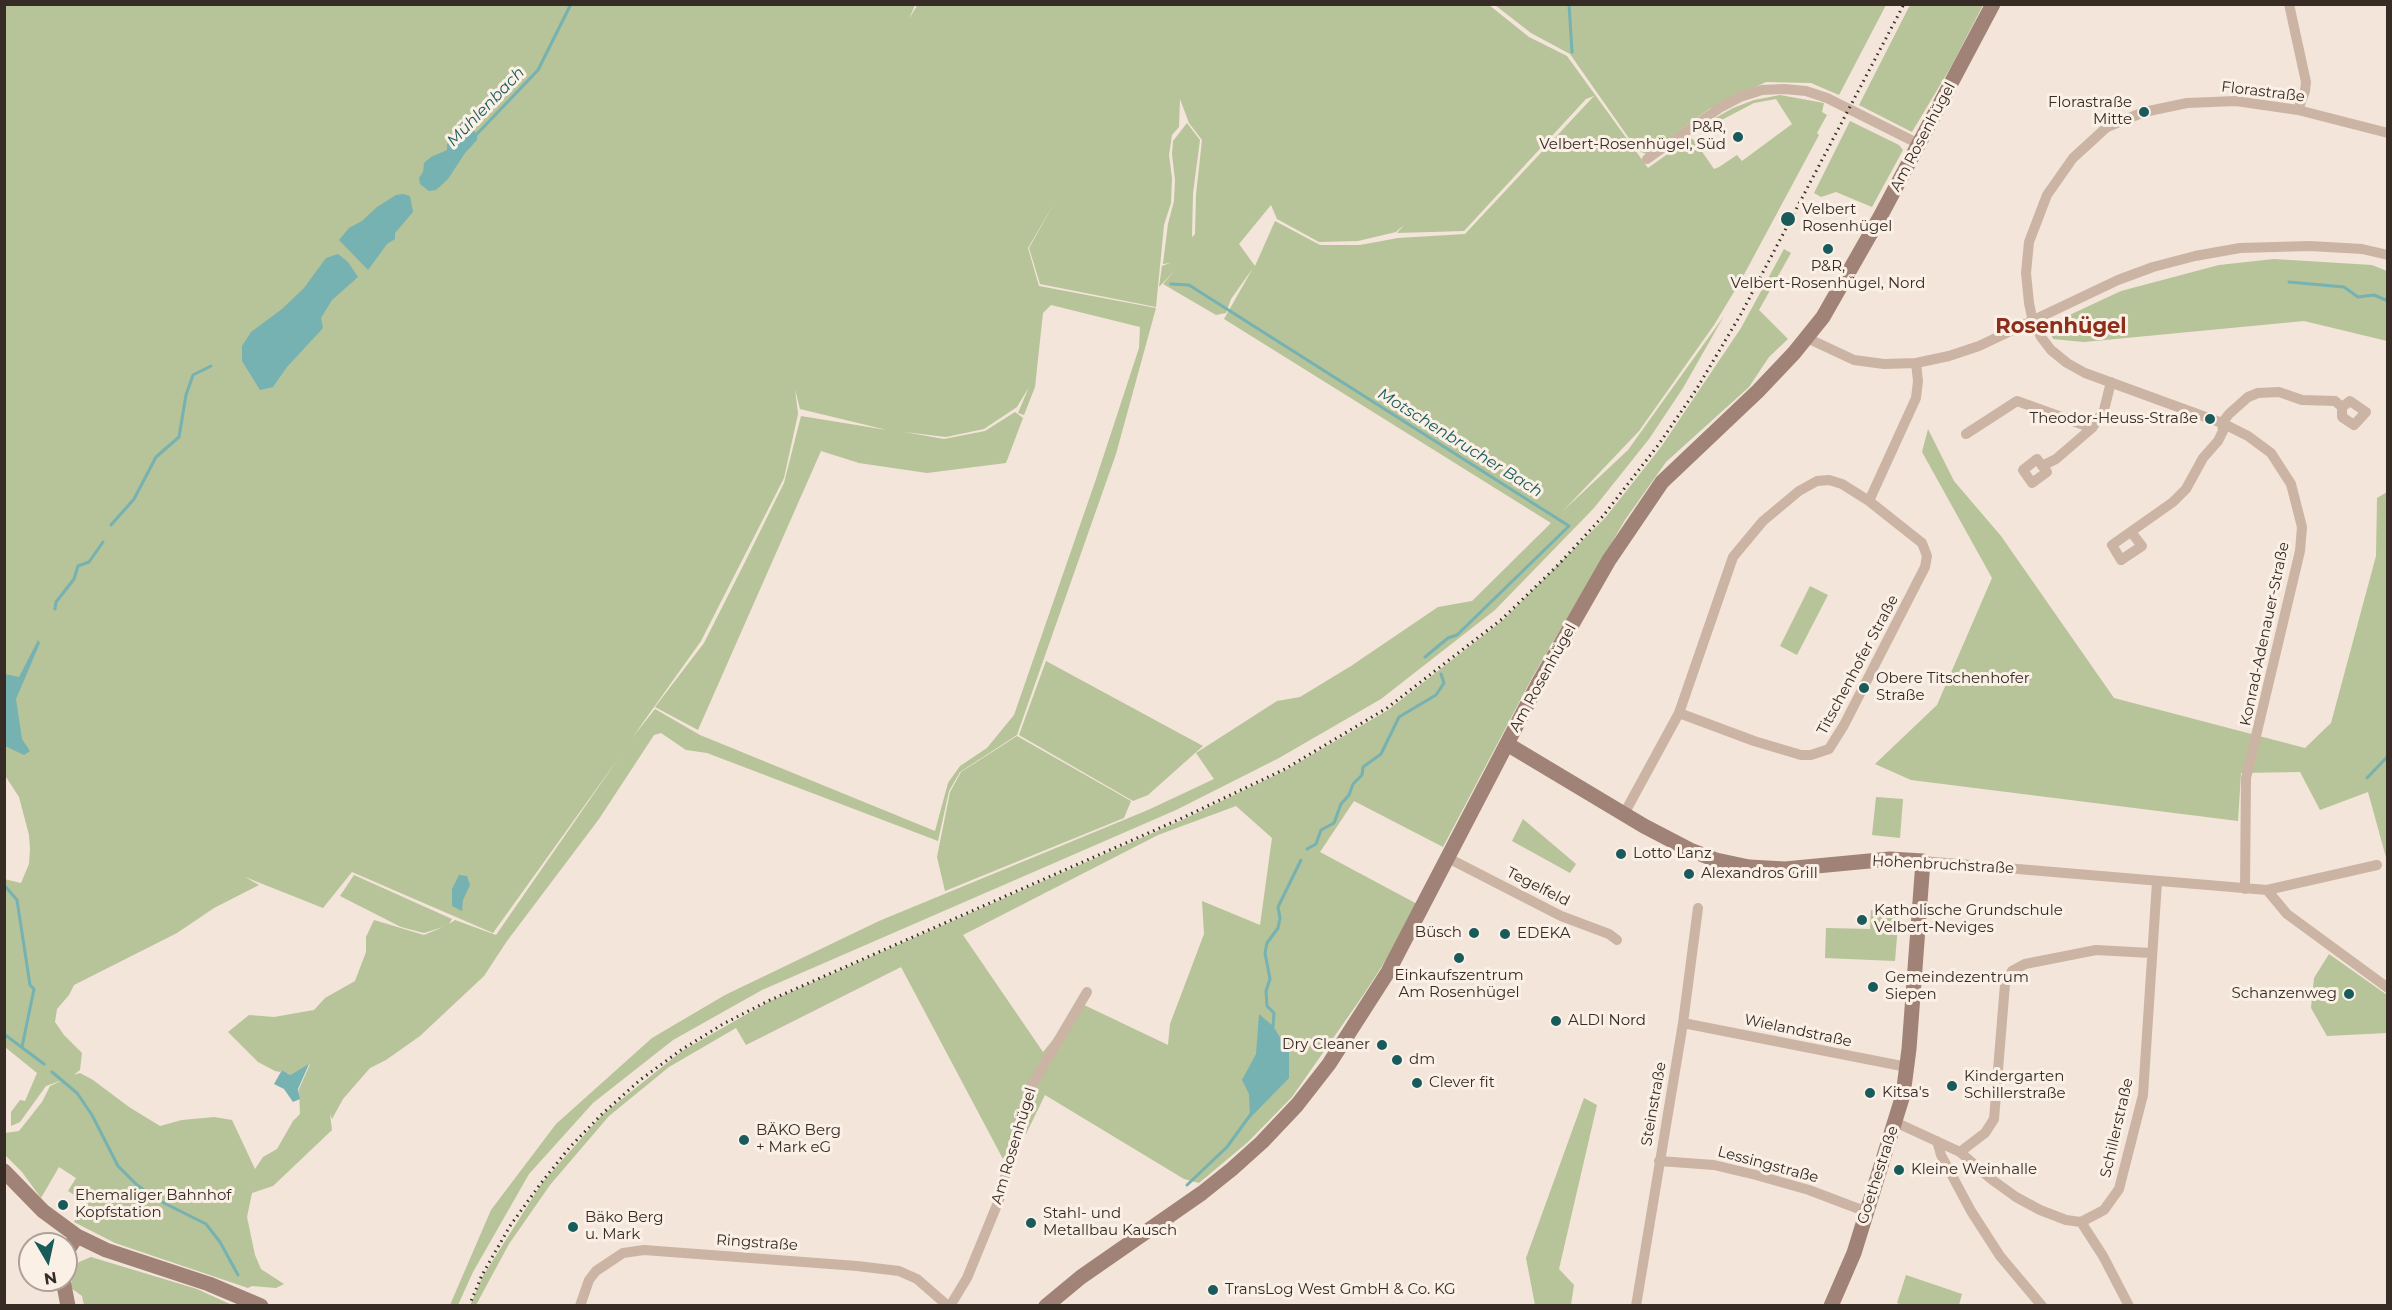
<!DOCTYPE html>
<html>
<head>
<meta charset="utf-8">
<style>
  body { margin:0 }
  #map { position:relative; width:2392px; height:1310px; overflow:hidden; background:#f3e5d9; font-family:Montserrat,sans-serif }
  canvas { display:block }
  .frame { position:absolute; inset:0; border:6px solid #372b26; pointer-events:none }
  .north { position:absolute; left:18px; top:1232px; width:60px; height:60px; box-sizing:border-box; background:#fbf0e6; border:2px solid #ada199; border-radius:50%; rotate:171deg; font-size:16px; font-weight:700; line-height:24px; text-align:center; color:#372b26 }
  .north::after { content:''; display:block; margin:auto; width:21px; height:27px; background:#195b5b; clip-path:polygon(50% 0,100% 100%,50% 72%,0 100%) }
</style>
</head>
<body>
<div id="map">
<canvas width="2392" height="1310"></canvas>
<div class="frame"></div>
<div class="north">N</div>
</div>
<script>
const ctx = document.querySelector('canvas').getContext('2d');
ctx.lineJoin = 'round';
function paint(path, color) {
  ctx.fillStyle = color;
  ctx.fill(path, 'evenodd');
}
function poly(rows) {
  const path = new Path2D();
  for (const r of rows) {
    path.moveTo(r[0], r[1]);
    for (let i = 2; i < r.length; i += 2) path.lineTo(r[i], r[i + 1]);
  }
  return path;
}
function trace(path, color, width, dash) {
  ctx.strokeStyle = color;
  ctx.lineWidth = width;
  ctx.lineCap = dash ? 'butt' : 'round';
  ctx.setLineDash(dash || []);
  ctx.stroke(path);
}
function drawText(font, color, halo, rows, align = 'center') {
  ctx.font = font + ' Montserrat,sans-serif';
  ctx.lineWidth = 6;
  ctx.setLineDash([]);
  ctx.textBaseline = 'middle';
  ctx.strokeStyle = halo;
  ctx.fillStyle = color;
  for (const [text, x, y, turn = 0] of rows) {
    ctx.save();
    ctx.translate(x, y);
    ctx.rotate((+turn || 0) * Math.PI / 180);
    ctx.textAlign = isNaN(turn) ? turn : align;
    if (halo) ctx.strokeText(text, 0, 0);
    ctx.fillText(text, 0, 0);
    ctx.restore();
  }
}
paint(poly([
  [918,4,1489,5,1529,37,1567,56,1648,168,1690,138,1694,140,1714,169,1719,167,1737,155,1742,161,1792,124,1776,99,1754,103,1712,125,1710,121,1733,108,1754,100,1780,95,1824,103,1822,112,1827,115,1817,133,1819,135,1740,282,1714,325,1639,431,1563,511,1628,450,1724,316,1683,388,1649,439,1594,508,1495,610,1381,699,1279,758,1176,810,762,990,673,1040,593,1103,529,1174,473,1272,458,1305,450,1305,491,1210,556,1124,652,1038,725,995,879,921,1148,810,1214,779,1196,753,1277,701,1300,697,1351,666,1438,607,1472,601,1551,523,1224,319,1253,268,1231,299,1226,313,1216,315,1163,284,1176,269,1159,287,1162,266,1170,263,1163,264,1168,224,1174,201,1175,180,1172,154,1173,141,1187,123,1200,140,1193,193,1192,237,1195,234,1196,195,1202,140,1189,123,1180,99,1179,127,1172,135,1169,155,1172,178,1171,203,1164,225,1156,307,1040,284,1029,248,1055,202,1028,248,1039,286,1156,308,1116,454,1017,735,960,772,949,791,938,841,707,753,686,750,661,733,654,735,599,819,507,941,484,976,420,1036,386,1060,370,1068,343,1099,332,1119,330,1114,332,1130,273,1186,252,1193,247,1217,255,1255,261,1269,284,1284,276,1288,252,1286,248,1288,115,1243,74,1222,85,1202,68,1191,76,1178,59,1167,41,1198,22,1172,5,1155,5,1133,19,1131,42,1102,50,1086,63,1080,46,1086,20,1122,11,1126,11,1112,20,1100,25,1101,37,1073,5,1047,4,879,21,883,29,864,30,849,29,835,19,797,4,774,5,5,915,5,909,19],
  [1594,96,1465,234,1398,238,1360,245,1320,245,1275,221,1255,266,1239,244,1271,205,1277,219,1319,242,1358,241,1396,232,1404,225,1397,233,1464,231,1586,99],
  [1051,305,1140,327,1139,348,1095,482,1014,715,987,748,960,766,948,783,935,831,700,735,655,709,632,738,701,641,784,478,798,414,795,389,800,409,887,430,801,416,784,483,746,560,704,643,655,707,698,730,821,451,859,463,927,473,1006,463,1023,418,1015,412,985,431,944,439,904,432,946,437,984,429,1017,407,1029,387,1018,413,1024,415,1035,387,1043,313],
  [620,756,496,935,455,920,449,924,452,919,354,875,340,896,401,927,424,933,443,927,424,935,374,920,366,937,366,952,355,981,325,998,314,1010,274,1017,249,1015,228,1032,258,1062,275,1071,280,1072,282,1070,290,1075,310,1064,299,1089,300,1114,293,1121,277,1149,263,1157,255,1169,232,1120,214,1117,182,1120,160,1126,129,1107,93,1080,80,1073,74,1075,80,1070,82,1053,64,1035,55,1022,57,1009,69,995,74,985,177,933,214,908,259,885,245,877,323,908,352,872,493,933],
  [1495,5,1886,5,1839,95,1811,83,1766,82,1709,109,1647,154,1641,152,1633,144,1570,54,1531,33],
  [1910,5,1983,5,1952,65,1912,132,1859,105],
  [1850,121,1899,145,1903,150,1872,207,1836,192,1821,197,1814,193],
  [1784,249,1791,253,1759,310,1788,339,1769,357,1749,387,1666,462,1625,520,1533,676,1443,847,1354,801,1320,852,1419,905,1411,921,1364,994,1292,1097,1248,1142,1199,1183,1184,1179,1045,1095,1026,1134,1021,1135,1003,1159,901,967,746,1045,736,1028,669,1067,609,1116,550,1185,509,1244,476,1305,470,1306,483,1276,542,1183,602,1115,682,1051,768,1002,1182,820,1286,770,1388,710,1503,620,1605,518,1661,447,1741,328],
  [1236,806,1272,838,1260,925,1202,901,1204,934,1170,1024,1168,1045,1082,1004,1043,1052,963,935,1158,835],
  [2274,259,2372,265,2387,271,2387,341,2304,321,2084,342,2053,339,2048,325,2121,291,2219,265],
  [1928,429,1954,481,2001,536,2114,698,2305,748,2331,723,2376,556,2377,498,2387,492,2387,861,2368,792,2320,810,2300,772,2241,773,2238,821,1911,780,1875,764,1937,705,1992,578,1922,452],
  [1810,586,1828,595,1797,655,1780,646],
  [1046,661,1203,746,1148,795,1133,801,1019,735],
  [1017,736,1131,801,1124,818,945,891,937,857,950,792,961,772],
  [1876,797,1903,799,1900,838,1872,835],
  [1523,819,1576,864,1570,873,1512,841],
  [1871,910,1899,912,1895,961,1825,958,1826,928,1870,929],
  [2329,954,2387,995,2387,1033,2327,1036,2311,1008,2314,978],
  [1584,1098,1597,1105,1559,1269,1574,1285,1571,1305,1535,1305,1526,1258],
  [91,1257,197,1289,232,1305,84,1305,82,1296,71,1288,72,1273,79,1262],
  [1906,1275,1962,1294,1959,1305,1905,1306,1897,1303]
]), '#b7c398');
paint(poly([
  [474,131,477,134,477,140,465,153,448,179,436,190,429,191,425,188,420,184,419,178,423,172,424,163,431,157,447,150,447,144,461,132],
  [403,194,410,196,413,212,395,233,395,239,387,244,368,270,339,240,349,228,362,221,377,207,396,195],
  [338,254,348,262,358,277,332,300,321,318,323,328,287,367,273,387,260,390,242,361,242,346,251,332,282,309,304,288,326,258],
  [38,640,40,643,16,699,22,739,30,751,24,755,5,746,5,674,19,677],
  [459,875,467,876,470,885,463,900,462,911,452,906,452,889],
  [1259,1014,1273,1026,1289,1052,1289,1078,1250,1118,1249,1094,1242,1080,1256,1054],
  [309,1064,298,1089,300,1099,293,1102,284,1089,274,1084,282,1070,290,1075]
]), '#76b2b1');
trace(poly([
  [1569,4,1572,52],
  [476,135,538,70,571,4],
  [2289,282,2344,287,2358,297,2374,295,2388,301],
  [1171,284,1189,285,1569,526,1457,635,1448,638,1425,657],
  [111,525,134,499,156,457,179,437,186,395,193,375,211,366],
  [55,609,56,602,74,579,78,566,89,562,103,542],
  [2367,778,2388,756],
  [1307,849,1316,844,1321,830,1334,823,1341,804,1349,795,1353,784,1362,775,1363,767,1381,754,1399,717,1436,695,1444,683,1441,674],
  [4,885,17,900,30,985,34,989,22,1047],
  [1273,1027,1274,1013,1267,1006,1266,991,1270,979,1265,953,1267,943,1278,928,1280,918,1278,907,1301,860],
  [4,1034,44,1064],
  [52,1072,77,1093,92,1115,118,1166,137,1185,158,1200,206,1224,220,1242,238,1275],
  [1187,1185,1227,1147,1251,1114]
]), '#76b2b1', 3);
trace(poly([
  [2289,4,2306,82,2305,91,2298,110],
  [1647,159,1721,107,1740,97,1762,90,1784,89,1806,91,1827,98,1919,144],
  [1807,338,1854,360,1884,364,1916,363,1949,356,1979,346,2118,280,2153,267,2195,256,2240,248,2310,246,2362,249,2388,255],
  [1966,434,2017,401,2092,428],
  [2037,459,2047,472,2032,483,2023,470,2037,459],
  [2042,466,2056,459,2092,428,2104,410,2111,382],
  [1869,501,1916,398,1918,381,1916,363],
  [2131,532,2142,546,2121,560,2112,545,2173,502,2186,489,2203,458,2218,441,2223,431,2222,423,2229,414,2248,397,2258,393,2279,392,2302,400,2335,401,2342,407,2342,417,2354,425,2366,412,2350,401,2342,407],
  [1624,814,1679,713,1733,557,1763,521,1799,491,1817,481,1829,480,1842,484,1869,501,1922,543,1927,556,1925,567,1844,725,1829,749,1811,755,1801,755,1754,741,1679,713],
  [1448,858,1561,916,1609,934,1617,940],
  [1923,861,2267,890,2287,914,2388,988],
  [2245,889,2246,778,2300,551,2302,527,2291,484,2271,453,2248,436,2222,423,2085,373,2067,363,2051,350,2041,337,2033,322,2029,303,2026,273,2029,242,2047,195,2073,158,2107,127,2144,112,2187,103,2236,101,2298,110,2388,133],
  [2267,890,2377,865],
  [1683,1023,1907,1067],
  [1895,1122,1960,1152,1991,1179,2016,1197,2040,1210,2066,1220,2081,1222,2104,1210,2119,1189,2143,1095,2157,882],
  [1937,1141,1941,1155,1971,1211,2000,1256,2042,1306],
  [1960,1152,1985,1133,1994,1119,2005,984,2012,971,2025,964,2096,950,2151,953],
  [1659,1161,1714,1165,1756,1175,1809,1190,1867,1212],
  [2081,1222,2103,1256,2129,1306],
  [580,1306,589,1280,596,1271,623,1253,644,1250,857,1266,899,1271,917,1279,948,1306],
  [950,1306,967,1278,999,1200,1021,1116,1032,1085,1087,992],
  [1636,1306,1683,1023,1698,908]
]), '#ccb4a4', 10);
trace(poly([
  [1507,744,1644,826,1690,850,1716,860,1749,867,1785,869,1890,859,1923,861,1909,1049,1903,1095,1854,1253,1831,1306],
  [4,1171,43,1211,77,1236,106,1250,209,1284,261,1306],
  [66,1253,77,1236],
  [63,1280,68,1306],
  [1046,1306,1081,1277,1202,1193,1232,1169,1262,1142,1297,1105,1329,1064,1388,972,1539,682,1609,560,1662,482,1758,391,1794,353,1823,317,1880,217,1993,4]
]), '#a08276', 15);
trace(poly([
  [469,1306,482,1275,510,1226,541,1183,570,1147,602,1114,640,1080,681,1050,723,1024,768,1001,1180,819,1285,769,1387,708,1502,619,1559,564,1603,516,1659,444,1696,390,1741,314,1904,4]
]), '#372b26', 3, [1.5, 4.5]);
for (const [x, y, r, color] of [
  [2144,112,6,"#195b5b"],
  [1738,137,6,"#195b5b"],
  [1788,219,8,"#195b5b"],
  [1828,249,6,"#195b5b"],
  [2210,419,6,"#195b5b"],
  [1864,688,6,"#195b5b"],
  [1621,854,6,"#195b5b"],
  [1689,874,6,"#195b5b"],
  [1862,920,6,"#195b5b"],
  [1474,933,6,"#195b5b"],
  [1505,934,6,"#195b5b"],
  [1459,958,6,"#195b5b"],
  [1873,987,6,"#195b5b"],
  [2349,994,6,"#195b5b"],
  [1556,1021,6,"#195b5b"],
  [1382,1045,6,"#195b5b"],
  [1397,1060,6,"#195b5b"],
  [1417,1083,6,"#195b5b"],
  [1952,1086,6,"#195b5b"],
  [1870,1093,6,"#195b5b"],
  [744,1140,6,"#195b5b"],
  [1899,1170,6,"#195b5b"],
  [63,1205,6,"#195b5b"],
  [1031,1223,6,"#195b5b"],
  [573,1227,6,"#195b5b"],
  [1213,1290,6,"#195b5b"]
]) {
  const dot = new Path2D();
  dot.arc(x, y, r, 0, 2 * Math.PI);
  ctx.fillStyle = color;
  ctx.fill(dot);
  trace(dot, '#fbf0e6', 2);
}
drawText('15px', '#372b26', '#fbf0e6', [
  ["Florastraße",2263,92,7],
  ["Am Rosenhügel",1923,137,-62],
  ["Konrad-Adenauer-Straße",2265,634,-78],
  ["Titschenhofer Straße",1858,665,-62],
  ["Am Rosenhügel",1543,678,-61],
  ["Hohenbruchstraße",1943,865,3],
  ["Tegelfeld",1538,887,27],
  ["Wielandstraße",1798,1031,12],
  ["Steinstraße",1654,1104,-80],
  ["Schillerstraße",2117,1128,-77],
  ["Am Rosenhügel",1014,1146,-73],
  ["Lessingstraße",1768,1165,15],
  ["Goethestraße",1878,1175,-72],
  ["Ringstraße",757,1243,4]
]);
drawText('15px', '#372b26', '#fbf0e6', [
  ["Florastraße",2132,103,"right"],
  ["Mitte",2132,120,"right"],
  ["P&R,",1726,128,"right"],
  ["Velbert-Rosenhügel, Süd",1726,145,"right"],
  ["Velbert",1802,210],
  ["Rosenhügel",1802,227],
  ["P&R,",1828,267,"center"],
  ["Velbert-Rosenhügel, Nord",1828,284,"center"],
  ["Theodor-Heuss-Straße",2198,419,"right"],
  ["Obere Titschenhofer",1876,679],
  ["Straße",1876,696],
  ["Lotto Lanz",1633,854],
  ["Alexandros Grill",1701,874],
  ["Katholische Grundschule",1874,911],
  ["Velbert-Neviges",1874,928],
  ["Büsch",1462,933,"right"],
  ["EDEKA",1517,934],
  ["Einkaufszentrum",1459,976,"center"],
  ["Am Rosenhügel",1459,993,"center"],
  ["Gemeindezentrum",1885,978],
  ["Siepen",1885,995],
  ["Schanzenweg",2337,994,"right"],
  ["ALDI Nord",1568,1021],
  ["Dry Cleaner",1370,1045,"right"],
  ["dm",1409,1060],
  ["Kindergarten",1964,1077],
  ["Schillerstraße",1964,1094],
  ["Clever fit",1429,1083],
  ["Kitsa's",1882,1093],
  ["BÄKO Berg",756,1131],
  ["+ Mark eG",756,1148],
  ["Kleine Weinhalle",1911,1170],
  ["Ehemaliger Bahnhof",75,1196],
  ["Kopfstation",75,1213],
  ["Stahl- und",1043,1214],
  ["Metallbau Kausch",1043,1231],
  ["Bäko Berg",585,1218],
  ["u. Mark",585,1235],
  ["TransLog West GmbH & Co. KG",1225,1290]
], 'left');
drawText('italic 16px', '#195b5b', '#fbf0e6', [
  ["Mühlenbach",486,107,-46],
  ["Motschenbrucher Bach",1460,443,32]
]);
drawText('bold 21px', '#8c2e1a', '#fbf0e6', [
  ["Rosenhügel",2061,327]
]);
</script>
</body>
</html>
